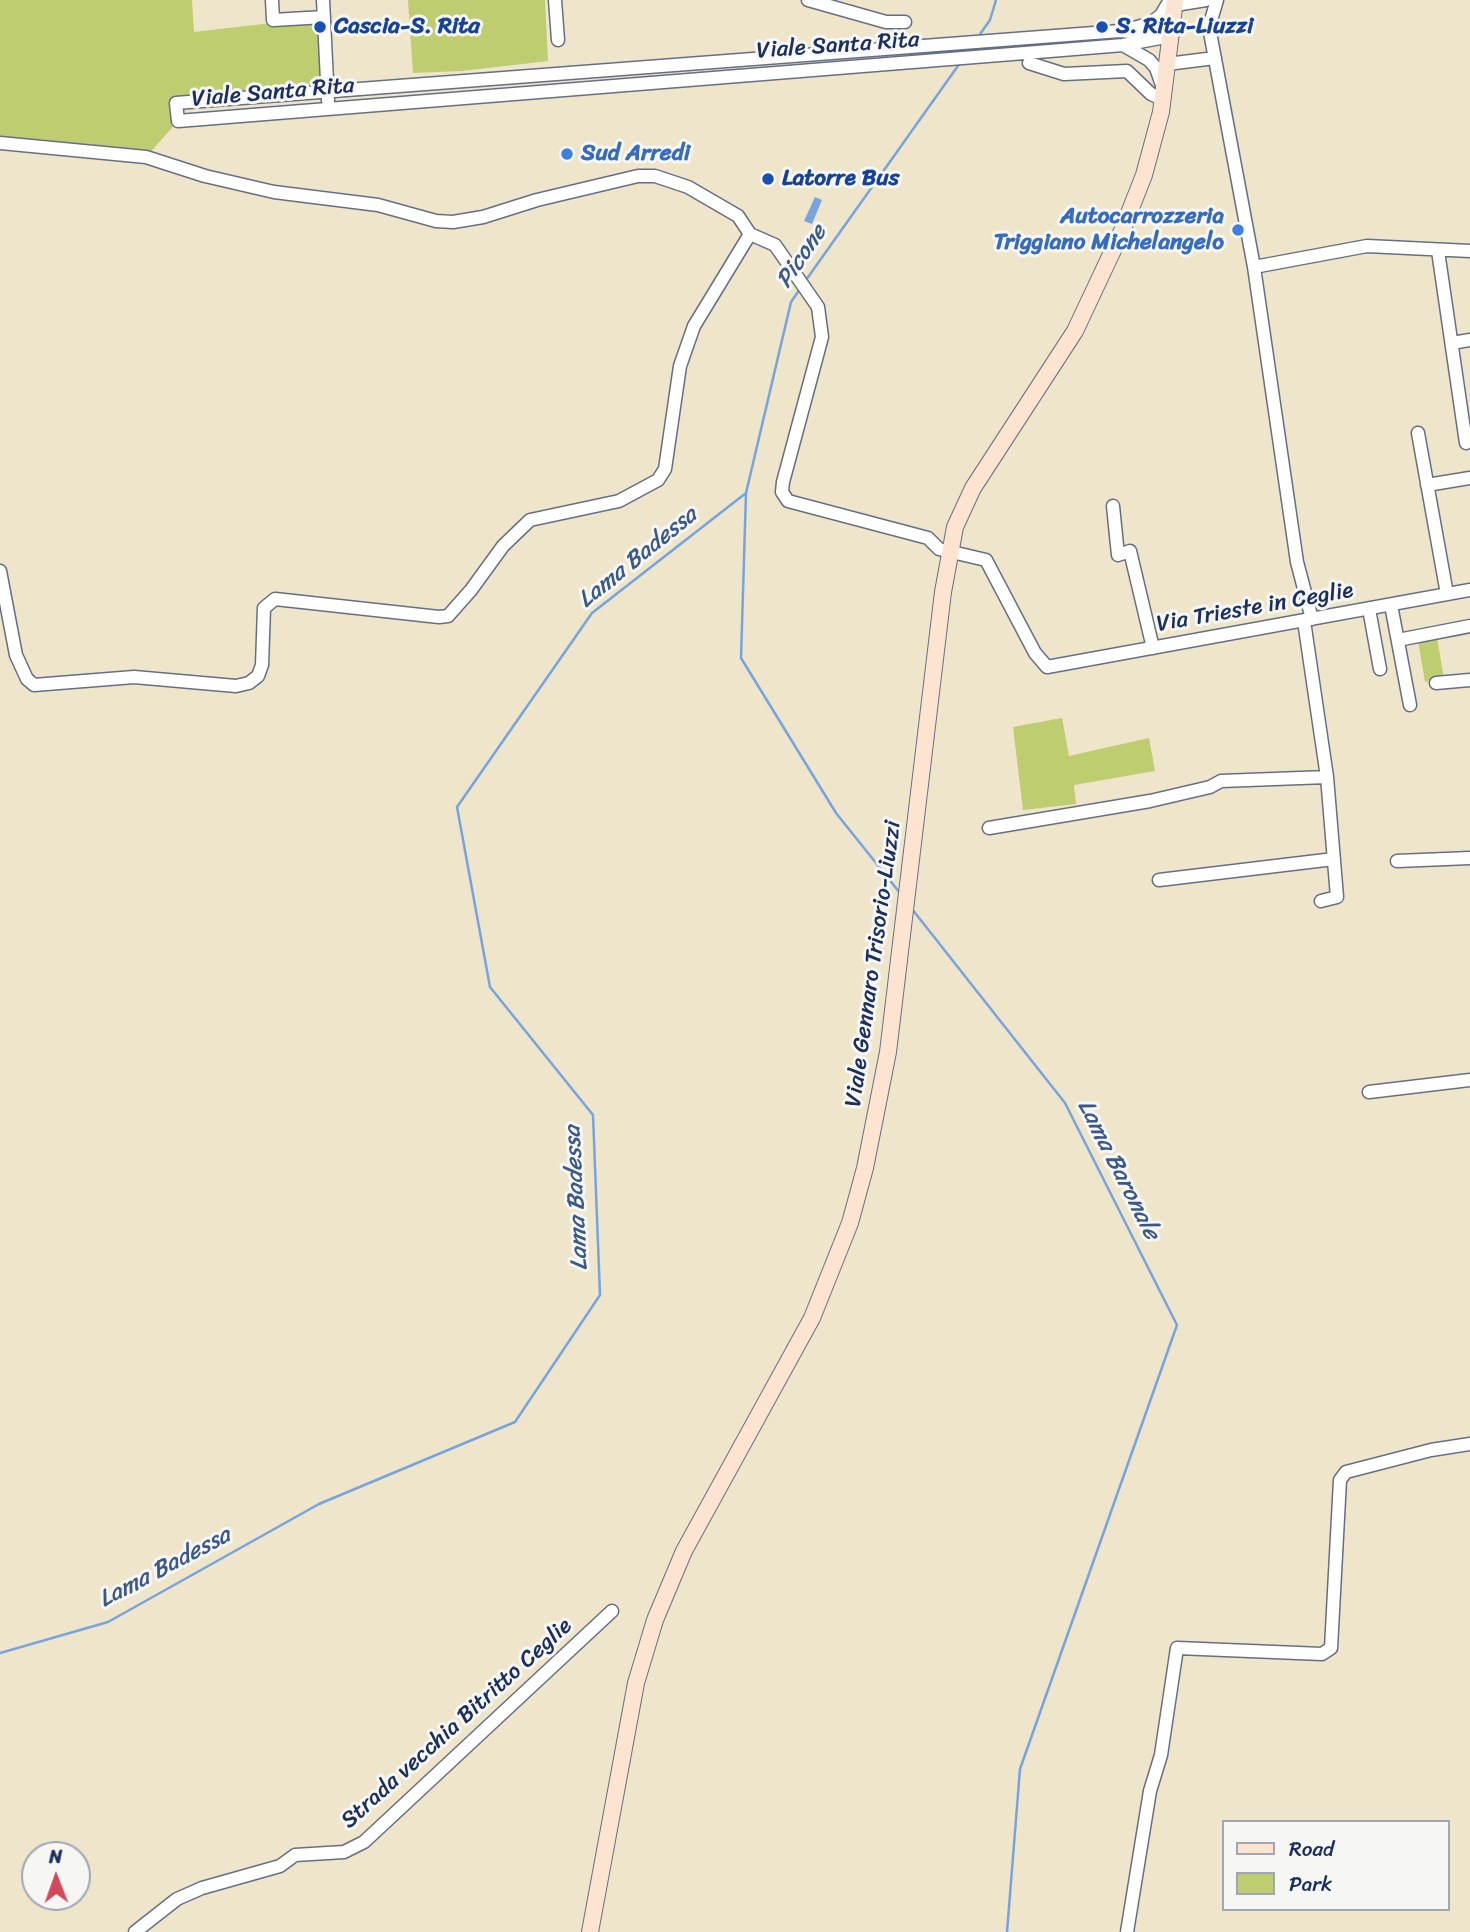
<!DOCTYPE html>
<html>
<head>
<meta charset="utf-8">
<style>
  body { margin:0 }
  #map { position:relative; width:1470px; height:1932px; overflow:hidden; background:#eee5ca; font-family:Sriracha,sans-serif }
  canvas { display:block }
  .legend { position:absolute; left:1222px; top:1820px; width:228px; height:91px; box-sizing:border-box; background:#f6f6f2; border:2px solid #9ea6b7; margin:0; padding:9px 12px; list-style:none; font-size:21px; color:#1b2f5e }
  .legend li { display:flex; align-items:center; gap:14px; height:35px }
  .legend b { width:35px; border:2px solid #9ea6b7 }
  .north { position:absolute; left:21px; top:1841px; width:70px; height:70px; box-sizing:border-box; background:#f6f6f2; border:2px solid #9ea6b7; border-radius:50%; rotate:359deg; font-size:19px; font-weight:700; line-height:28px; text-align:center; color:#1b2f5e }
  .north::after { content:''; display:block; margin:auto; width:24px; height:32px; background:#d1495b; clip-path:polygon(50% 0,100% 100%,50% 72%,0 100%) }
</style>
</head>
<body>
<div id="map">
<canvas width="1470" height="1932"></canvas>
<ul class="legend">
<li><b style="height:9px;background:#fde4d0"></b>Road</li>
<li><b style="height:19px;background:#becd6f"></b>Park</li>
</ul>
<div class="north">N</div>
</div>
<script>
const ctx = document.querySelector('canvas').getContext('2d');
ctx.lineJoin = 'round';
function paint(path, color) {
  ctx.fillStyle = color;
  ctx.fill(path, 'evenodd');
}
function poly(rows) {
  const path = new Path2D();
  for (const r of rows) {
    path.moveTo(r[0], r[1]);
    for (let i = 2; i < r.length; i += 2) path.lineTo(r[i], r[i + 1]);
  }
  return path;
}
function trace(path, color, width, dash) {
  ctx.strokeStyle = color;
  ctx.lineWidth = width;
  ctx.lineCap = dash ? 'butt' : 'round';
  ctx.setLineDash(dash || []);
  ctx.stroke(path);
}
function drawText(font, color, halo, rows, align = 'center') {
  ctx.font = font + ' Sriracha,sans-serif';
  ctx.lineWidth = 6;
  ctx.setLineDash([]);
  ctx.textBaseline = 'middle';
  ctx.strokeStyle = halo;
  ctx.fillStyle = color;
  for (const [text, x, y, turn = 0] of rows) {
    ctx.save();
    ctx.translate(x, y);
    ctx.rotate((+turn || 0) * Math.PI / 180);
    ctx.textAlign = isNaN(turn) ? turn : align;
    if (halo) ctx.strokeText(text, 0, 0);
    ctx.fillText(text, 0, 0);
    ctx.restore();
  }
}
paint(poly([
  [0,0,192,0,194,32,324,17,327,93,177,103,178,121,146,157,0,144],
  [408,0,545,0,548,61,462,71,413,73],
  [1437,637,1444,679,1425,682,1418,640],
  [1062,718,1069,756,1149,738,1155,771,1074,785,1076,804,1023,810,1013,727]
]), '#becd6f');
paint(poly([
  [815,197,822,200,812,224,804,221]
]), '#76a4df');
trace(poly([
  [978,37,990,20,996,0],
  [806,280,960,63],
  [800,289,791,302,746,493,741,658,836,813,900,893],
  [912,909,1065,1103,1177,1325,1020,1769,1007,1932],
  [0,1653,108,1622,319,1504,515,1422,600,1295,593,1115,490,987,457,807,592,613,746,493]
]), '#76a4df', 2.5);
const street = poly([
  [272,0,273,20,324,17],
  [323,0,328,101],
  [555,0,558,40],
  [808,0,886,22,905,22],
  [1217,0,1209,27,1254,267,1297,562,1312,619],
  [1175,5,1206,0],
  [1134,28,1151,23,1161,15,1170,0],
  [1120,31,1171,36,1123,45,1062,50,178,121,176,103,1120,31],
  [1123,45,1149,60,1156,68,1163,88],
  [1029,63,1064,74,1127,71,1151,94,1162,99],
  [1167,64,1215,58],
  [0,143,146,157,205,176,274,192,378,205,436,221,453,222,483,217,537,200,638,176,655,176,688,187,738,216,750,234,775,245,818,307,822,337,783,482,782,492,788,501,928,538,939,549,986,560,1035,653,1047,667,1470,590],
  [1438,251,1466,443],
  [1254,267,1367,246,1470,251],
  [1452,343,1470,340],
  [1418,433,1447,594],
  [1427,485,1470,478],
  [1113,506,1118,555,1130,551,1153,648],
  [0,571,16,655,27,679,34,685,134,677,236,686,249,683,258,676,262,665,264,608,275,599,439,617,448,616,471,590,503,546,530,520,619,501,658,480,665,469,680,366,694,326,750,234],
  [1391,605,1410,705],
  [1369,609,1380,669],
  [1304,621,1327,777,1337,897,1321,901],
  [1398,640,1470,626],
  [1436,683,1470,680],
  [989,828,1150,801,1210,787,1221,781,1327,777],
  [1397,861,1470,858],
  [1159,880,1334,859],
  [1369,1092,1470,1080],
  [135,1932,177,1899,202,1888,280,1866,295,1855,344,1852,364,1842,612,1611],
  [1127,1932,1150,1791,1161,1755,1177,1648,1322,1654,1331,1648,1340,1480,1346,1472,1431,1450,1470,1444]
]);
const secondary = poly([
  [590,1932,636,1683,655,1620,684,1551,812,1318,850,1223,865,1168,888,1052,943,592,955,527,973,488,1075,331,1122,231,1144,175,1161,112,1175,0]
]);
trace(street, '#656f84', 15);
trace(secondary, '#656f84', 18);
trace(street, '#fff', 12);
trace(secondary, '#fde4d0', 16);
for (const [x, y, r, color] of [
  [320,27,7,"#1a4fb4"],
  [1102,27,7,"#1a4fb4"],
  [567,154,7,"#3f7fe0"],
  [768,179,7,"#1a4fb4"],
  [1238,230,7,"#3f7fe0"]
]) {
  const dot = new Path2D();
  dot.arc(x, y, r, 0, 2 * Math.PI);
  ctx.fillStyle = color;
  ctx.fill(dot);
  trace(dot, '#f6f6f2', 2.5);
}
drawText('bold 23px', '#164399', '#f6f6f2', [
  ["Cascia-S. Rita",334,27],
  ["S. Rita-Liuzzi",1116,27],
  ["Latorre Bus",782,179]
], 'left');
drawText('23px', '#1b2f5e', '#f6f6f2', [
  ["Viale Santa Rita",838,46,-4],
  ["Viale Santa Rita",273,93,-5],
  ["Via Trieste in Ceglie",1255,608,-10],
  ["Viale Gennaro Trisorio-Liuzzi",874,964,-82],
  ["Strada vecchia Bitritto Ceglie",457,1724,-42]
]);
drawText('bold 23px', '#366cbe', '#f6f6f2', [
  ["Sud Arredi",581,154],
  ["Autocarrozzeria",1224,217,"right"],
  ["Triggiano Michelangelo",1224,243,"right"]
], 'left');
drawText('italic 24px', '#3b588b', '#f6f6f2', [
  ["Picone",802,257,-56],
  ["Lama Badessa",638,558,-39],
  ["Lama Baronale",1118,1170,63],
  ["Lama Badessa",577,1198,-93],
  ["Lama Badessa",165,1568,-28]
]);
</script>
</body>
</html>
